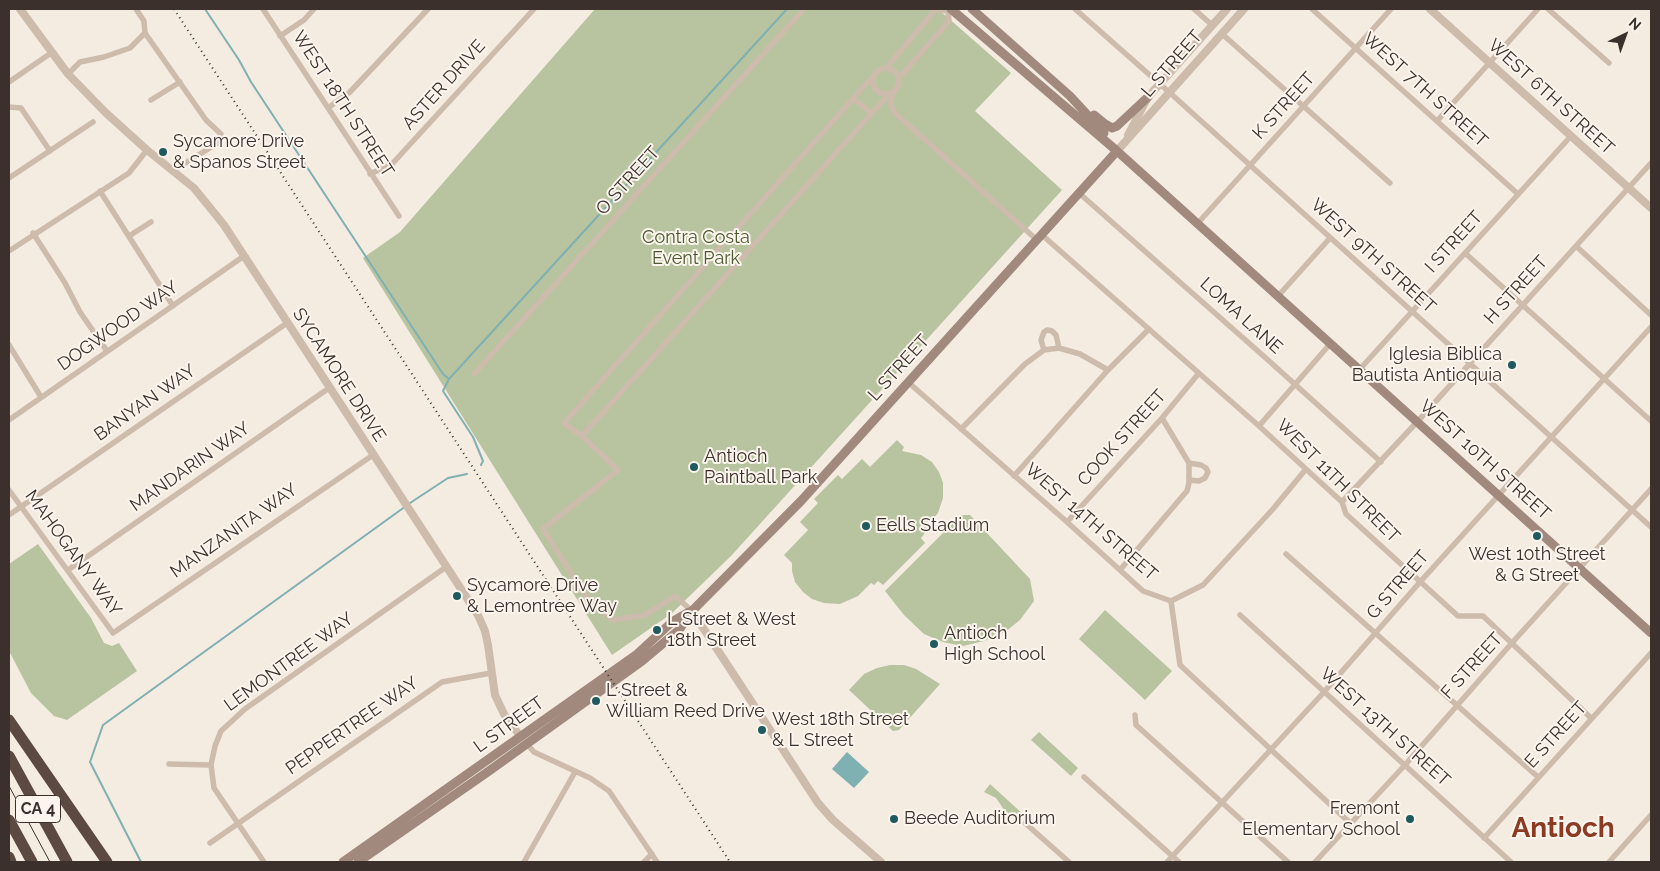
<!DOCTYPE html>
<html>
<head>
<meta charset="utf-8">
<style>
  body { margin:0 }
  #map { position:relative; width:1660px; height:871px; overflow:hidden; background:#f4ebe1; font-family:Raleway,sans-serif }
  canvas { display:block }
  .frame { position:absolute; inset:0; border:10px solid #3b302b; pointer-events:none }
  .north { position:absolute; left:1600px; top:10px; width:50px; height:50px; -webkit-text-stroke:4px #fbf5ee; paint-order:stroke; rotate:42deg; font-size:14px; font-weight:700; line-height:20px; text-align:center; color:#3b302b }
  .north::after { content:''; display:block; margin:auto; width:18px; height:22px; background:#3b302b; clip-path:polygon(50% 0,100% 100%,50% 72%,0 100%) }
</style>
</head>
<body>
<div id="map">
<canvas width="1660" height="871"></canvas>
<div class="frame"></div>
<div class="north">N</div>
</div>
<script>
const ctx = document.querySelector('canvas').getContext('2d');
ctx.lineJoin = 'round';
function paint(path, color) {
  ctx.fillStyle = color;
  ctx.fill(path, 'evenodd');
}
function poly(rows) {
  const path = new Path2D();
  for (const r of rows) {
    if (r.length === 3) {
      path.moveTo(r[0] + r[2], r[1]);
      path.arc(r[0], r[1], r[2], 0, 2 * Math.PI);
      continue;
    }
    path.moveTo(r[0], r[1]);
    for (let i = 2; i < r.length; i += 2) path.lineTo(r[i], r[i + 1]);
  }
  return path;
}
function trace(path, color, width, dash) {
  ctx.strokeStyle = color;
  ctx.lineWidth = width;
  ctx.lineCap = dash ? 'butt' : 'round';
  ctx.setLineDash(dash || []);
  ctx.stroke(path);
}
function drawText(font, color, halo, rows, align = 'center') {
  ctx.font = font + ' Raleway,sans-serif';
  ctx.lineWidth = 4;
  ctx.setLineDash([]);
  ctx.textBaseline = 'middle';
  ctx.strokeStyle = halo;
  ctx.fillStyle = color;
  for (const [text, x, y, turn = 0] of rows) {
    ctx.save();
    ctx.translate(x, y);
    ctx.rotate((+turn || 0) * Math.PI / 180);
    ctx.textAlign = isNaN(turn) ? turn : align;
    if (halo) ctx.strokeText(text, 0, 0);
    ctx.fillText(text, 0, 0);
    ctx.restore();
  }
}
paint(poly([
  [595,9,938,9,1011,73,975,111,1062,190,731,556,671,614,612,655,363,258,400,232],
  [897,440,904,447,902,451,921,455,932,462,939,472,943,483,943,498,938,513,923,531,925,533,921,538,925,543,883,585,878,581,874,585,871,583,858,596,840,604,824,603,812,599,803,592,795,582,792,571,792,563,784,555,808,530,800,522,818,503,814,499,838,475,842,479,862,459,870,467],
  [961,515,970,515,1030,579,1034,601,1020,620,1005,632,984,641,963,646,943,642,924,634,904,615,885,591],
  [38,544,91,618,104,643,112,646,119,643,137,671,67,720,54,716,31,693,9,651,9,564],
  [1105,610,1172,671,1145,700,1079,639],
  [890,665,904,665,916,669,940,684,899,730,893,731,849,690,864,674,877,668],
  [1039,732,1078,768,1071,776,1031,740],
  [990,784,1024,815,1015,818,1007,814,996,798,984,792]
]), '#b8c4a0');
paint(poly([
  [847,752,869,772,854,788,832,769]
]), '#7fb0b2');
trace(poly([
  [205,9,239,60,251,82,443,374,448,378],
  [481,465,483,461,473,437,443,391,449,379,787,9],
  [410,503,448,478,467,474],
  [141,862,90,762,103,725,406,506]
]), '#7fb0b2', 2);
trace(poly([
  [263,9,399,216],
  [1075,9,1169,92,1651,527],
  [1194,9,1212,25],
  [1312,9,1518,194],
  [1548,9,1609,63],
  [145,33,206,120,221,134,218,143,174,170],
  [1221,33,1390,183],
  [280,36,304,20,314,9],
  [886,81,13],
  [886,68,936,9,948,11,949,21,899,78],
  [68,74,80,62,104,57,130,48,145,33,144,21,136,9],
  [9,82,51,53],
  [894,92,890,102,895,113,1037,240],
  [853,98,872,114],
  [151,100,180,82],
  [9,107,21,108,50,151],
  [328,108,350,92,428,9],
  [1437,121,1538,9],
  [370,174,392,164,534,9],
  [9,178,93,122],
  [100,191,173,306],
  [1079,193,1268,360,1381,462],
  [1198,223,1391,9],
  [33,233,65,283,80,312,107,351],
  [1042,235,1259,426,1342,502,1346,514,1458,616,1483,616,1591,718],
  [129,236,151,222],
  [1576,246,1651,315],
  [9,251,129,173,147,150],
  [1465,253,1651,421],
  [1279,295,1330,238],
  [9,345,41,397],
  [1044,350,1041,340,1044,332,1047,330,1052,331,1056,335,1059,348],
  [1360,369,1571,136],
  [474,374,804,9],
  [908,382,1067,522,1143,591,1171,601,1180,665,1350,823],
  [9,420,244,256],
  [1259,426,1330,344],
  [961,429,1025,364,1044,350,1059,348,1080,354,1108,370],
  [582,436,889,94],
  [1014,476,1108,370,1149,329],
  [1189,480,1199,481,1205,478,1208,472,1206,468,1201,465,1189,463],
  [9,490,113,633,373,455],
  [1342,502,1418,421,1651,163],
  [9,515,287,323],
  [1067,522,1162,418,1199,373],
  [1286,554,1538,777],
  [68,570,329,388],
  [1120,570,1180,499,1187,491,1189,483,1189,463,1162,418],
  [1171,601,1203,585,1273,509,1306,469],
  [692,611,675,596,645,615,613,620,585,595,543,529,618,470,582,436,564,423,875,74],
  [1240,615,1511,862],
  [1135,715,1136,725,1288,862],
  [526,743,534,752,590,778,609,791,657,862],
  [169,764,211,765],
  [1084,777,1179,862],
  [1025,823,1069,862],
  [1484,838,1651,653],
  [210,843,442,682,491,673],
  [264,862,214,788,211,765,215,746,221,731,245,709,446,567],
  [524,862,575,772],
  [644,862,652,854],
  [1167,862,1324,692,1420,582,1651,327],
  [1315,862,1405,765,1511,644,1651,489],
  [1609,862,1651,815]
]), '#cdbbac', 5.5);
trace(poly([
  [20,9,68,74,106,113,147,150,194,188,224,225,478,615,485,631,488,645,495,695,504,714,520,736],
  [1430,9,1651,208],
  [1128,135,1148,97,1227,9],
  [1117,151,1244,9],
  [692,611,818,803,833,820,881,862]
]), '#cdbbac', 8);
trace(poly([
  [951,9,1117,151,1651,633],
  [972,9,1070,96,1104,133],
  [1094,115,1105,124,1112,128,1117,126,1148,97],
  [343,862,636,655,672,622,689,612],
  [358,862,489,771,642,661,679,630,692,611,801,501,1117,151]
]), '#a18a7d', 9);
trace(poly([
  [9,720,107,862],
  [9,756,67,862],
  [9,820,32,862],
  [9,857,11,862]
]), '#5c4a42', 11);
trace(poly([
  [9,786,50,862]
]), '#3b302b', 1);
trace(poly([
  [174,9,730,862]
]), '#3b302b', 2, [1, 4]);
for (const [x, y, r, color] of [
  [163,152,5,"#1f5a5e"],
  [1512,365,5,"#1f5a5e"],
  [694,467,5,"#1f5a5e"],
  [866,526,5,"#1f5a5e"],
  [1537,536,5,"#1f5a5e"],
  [457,596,5,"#1f5a5e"],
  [657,630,5,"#1f5a5e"],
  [934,644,5,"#1f5a5e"],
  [596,701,5,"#1f5a5e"],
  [762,730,5,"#1f5a5e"],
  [894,819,5,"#1f5a5e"],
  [1410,819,5,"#1f5a5e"]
]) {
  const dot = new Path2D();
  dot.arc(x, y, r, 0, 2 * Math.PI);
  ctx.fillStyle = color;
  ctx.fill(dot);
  trace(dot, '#fbf5ee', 2);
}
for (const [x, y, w] of [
  [38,809,45]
]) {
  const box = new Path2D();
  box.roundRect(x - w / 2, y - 13.5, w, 27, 4);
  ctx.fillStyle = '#fbf5ee';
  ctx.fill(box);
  trace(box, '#3b302b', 1);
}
drawText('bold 16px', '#3b302b', null, [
  ["CA 4",38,809]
]);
drawText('18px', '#3b302b', '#fbf5ee', [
  ["L STREET",1172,64,-49],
  ["ASTER DRIVE",444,85,-48],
  ["WEST 7TH STREET",1425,90,42],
  ["WEST 6TH STREET",1551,97,42],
  ["WEST 18TH STREET",343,104,57],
  ["K STREET",1284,106,-48],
  ["O STREET",628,181,-48],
  ["I STREET",1454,242,-48],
  ["WEST 9TH STREET",1373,256,42],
  ["H STREET",1516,290,-48],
  ["LOMA LANE",1241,316,42],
  ["DOGWOOD WAY",118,326,-35],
  ["L STREET",899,368,-48],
  ["SYCAMORE DRIVE",339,375,57],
  ["BANYAN WAY",145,403,-35],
  ["COOK STREET",1122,438,-48],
  ["WEST 10TH STREET",1485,460,42],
  ["MANDARIN WAY",190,467,-35],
  ["WEST 11TH STREET",1338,481,45],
  ["WEST 14TH STREET",1091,522,41],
  ["MANZANITA WAY",234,531,-35],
  ["MAHOGANY WAY",73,553,54],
  ["G STREET",1398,585,-49],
  ["LEMONTREE WAY",289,662,-36],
  ["F STREET",1472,666,-48],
  ["L STREET",509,725,-36],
  ["PEPPERTREE WAY",352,726,-35],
  ["WEST 13TH STREET",1385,727,42],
  ["E STREET",1556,735,-48]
]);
drawText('18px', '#3b302b', '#fbf5ee', [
  ["Sycamore Drive",173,142],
  ["& Spanos Street",173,163],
  ["Iglesia Biblica",1502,355,"right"],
  ["Bautista Antioquia",1502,376,"right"],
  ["Antioch",704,457],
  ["Paintball Park",704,478],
  ["Eells Stadium",876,526],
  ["West 10th Street",1537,555,"center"],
  ["& G Street",1537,576,"center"],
  ["Sycamore Drive",467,586],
  ["& Lemontree Way",467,607],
  ["L Street & West",667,620],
  ["18th Street",667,641],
  ["Antioch",944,634],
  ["High School",944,655],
  ["L Street &",606,691],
  ["William Reed Drive",606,712],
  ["West 18th Street",772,720],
  ["& L Street",772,741],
  ["Fremont",1400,809,"right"],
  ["Elementary School",1400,830,"right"],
  ["Beede Auditorium",904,819]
], 'left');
drawText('18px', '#4a5a2e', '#fbf5ee', [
  ["Contra Costa",696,238],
  ["Event Park",696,259]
]);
drawText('bold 28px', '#8c3b22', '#fbf5ee', [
  ["Antioch",1563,829]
]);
</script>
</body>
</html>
